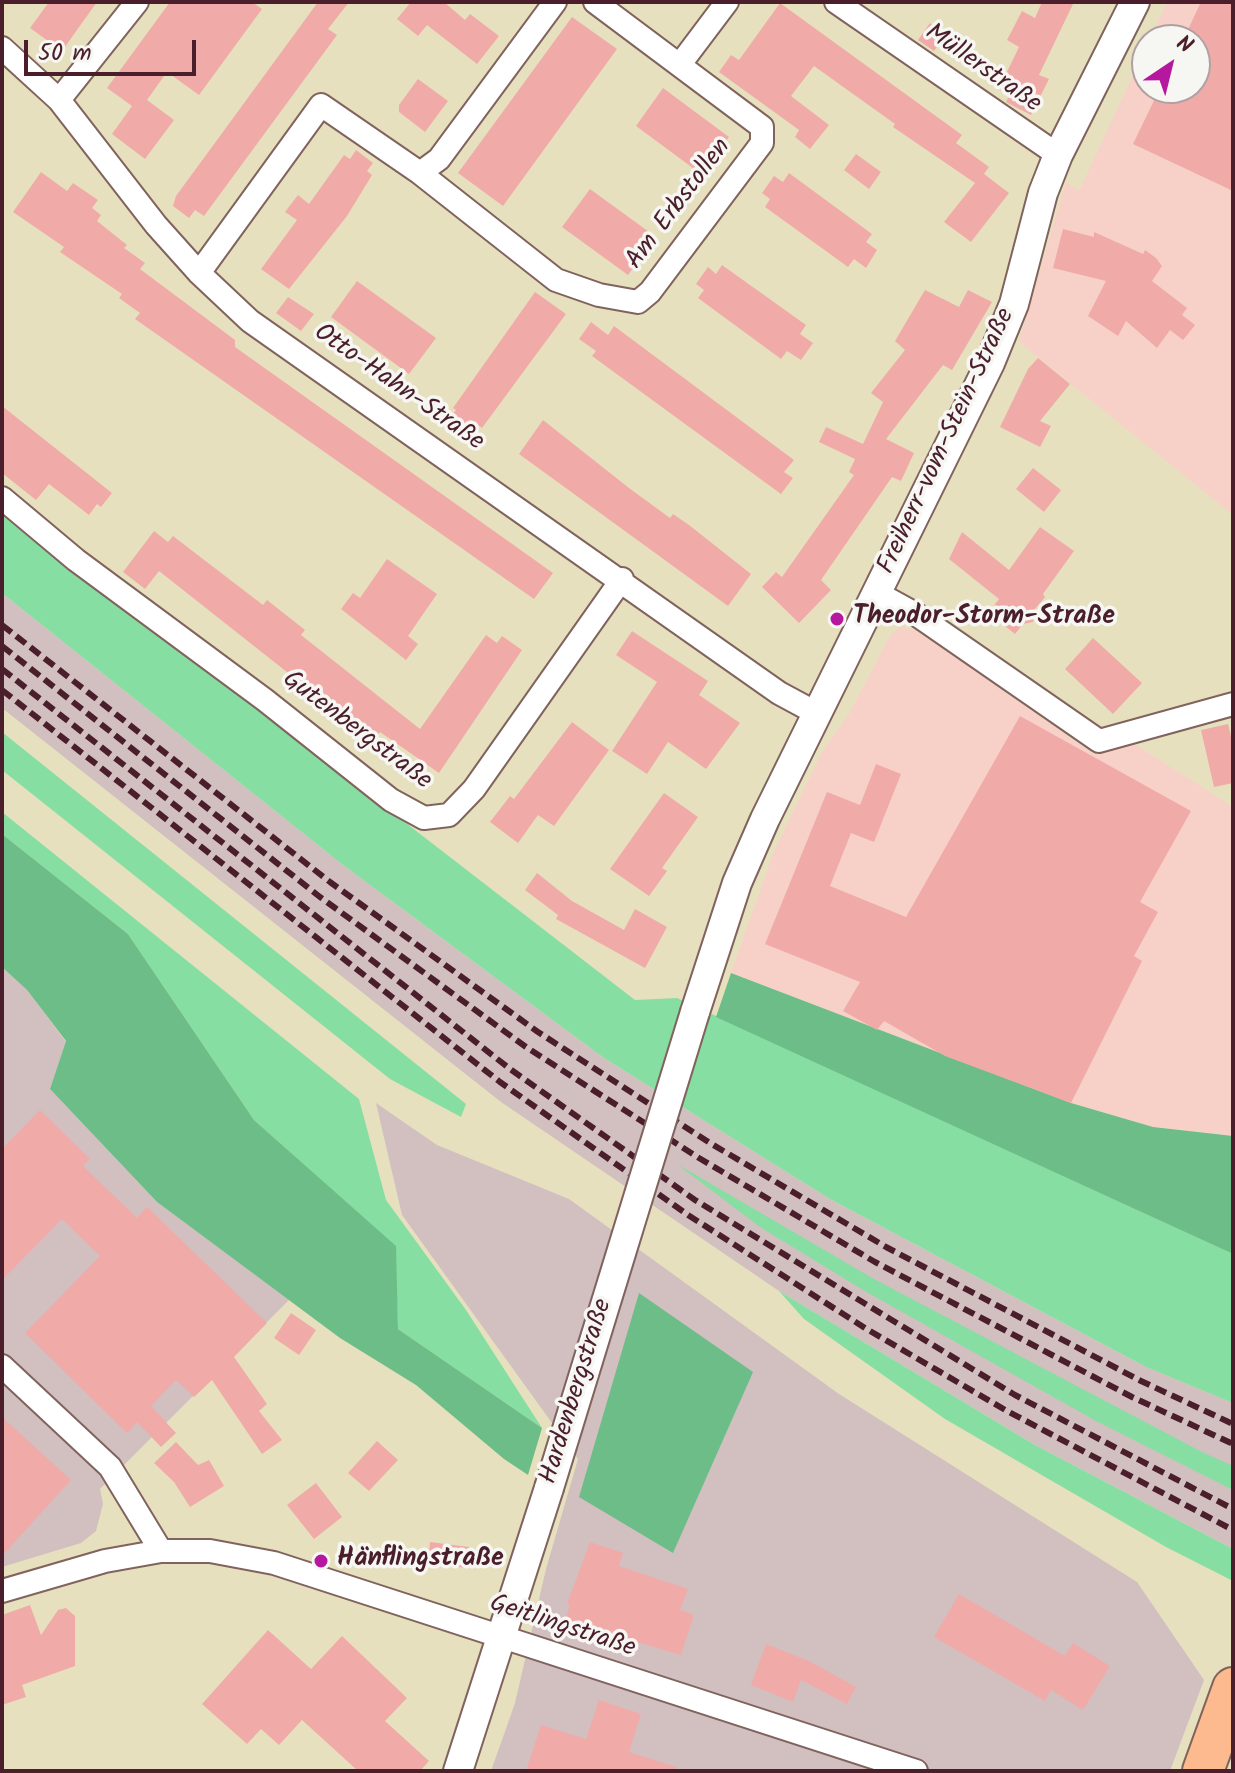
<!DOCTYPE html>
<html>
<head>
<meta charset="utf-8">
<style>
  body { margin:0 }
  #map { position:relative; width:1235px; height:1773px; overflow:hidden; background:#e7e0be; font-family:Kalam,sans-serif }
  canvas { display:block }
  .frame { position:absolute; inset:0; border:4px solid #4a1f2b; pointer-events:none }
  .north { position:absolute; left:1131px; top:24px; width:80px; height:80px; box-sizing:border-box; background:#f6f6f2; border:2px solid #b1a0a2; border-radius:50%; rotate:35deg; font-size:22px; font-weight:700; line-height:32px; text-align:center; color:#4a1f2b }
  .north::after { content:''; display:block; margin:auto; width:28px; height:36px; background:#b5179e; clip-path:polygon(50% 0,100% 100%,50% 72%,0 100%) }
  .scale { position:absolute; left:24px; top:40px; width:172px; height:36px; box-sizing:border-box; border:4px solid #4a1f2b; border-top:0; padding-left:10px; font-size:24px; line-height:28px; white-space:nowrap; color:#4a1f2b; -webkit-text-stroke:6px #f6f6f2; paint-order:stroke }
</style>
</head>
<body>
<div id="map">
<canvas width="1235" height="1773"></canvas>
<div class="frame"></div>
<div class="north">N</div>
<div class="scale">50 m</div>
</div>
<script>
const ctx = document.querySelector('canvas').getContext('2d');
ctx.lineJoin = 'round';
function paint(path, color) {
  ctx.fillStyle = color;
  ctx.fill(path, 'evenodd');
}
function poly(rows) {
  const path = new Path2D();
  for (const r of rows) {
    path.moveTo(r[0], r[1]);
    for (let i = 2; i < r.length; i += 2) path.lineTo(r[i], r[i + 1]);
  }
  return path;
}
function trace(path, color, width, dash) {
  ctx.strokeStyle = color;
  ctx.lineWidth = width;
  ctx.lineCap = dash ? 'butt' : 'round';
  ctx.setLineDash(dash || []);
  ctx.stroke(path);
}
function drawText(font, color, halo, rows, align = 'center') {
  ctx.font = font + ' Kalam,sans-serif';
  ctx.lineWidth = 7;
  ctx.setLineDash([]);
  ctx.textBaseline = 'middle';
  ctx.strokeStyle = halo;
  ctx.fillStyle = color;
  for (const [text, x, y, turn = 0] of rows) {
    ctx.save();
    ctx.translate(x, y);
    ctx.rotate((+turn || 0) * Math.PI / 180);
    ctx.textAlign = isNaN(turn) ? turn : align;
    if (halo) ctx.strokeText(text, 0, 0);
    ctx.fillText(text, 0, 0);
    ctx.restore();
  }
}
paint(poly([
  [1167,2,1233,2,1233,515,1019,342,1066,182,1079,191,1147,45,1147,88,1195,88,1195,40,1150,40],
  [900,627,919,631,1092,753,1130,741,1233,807,1233,1136,1153,1127,1071,1103,731,973,774,851,822,752,849,714,891,634]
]), '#f7d1c7');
paint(poly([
  [2,593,343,865,604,1058,830,1199,1146,1367,1233,1403,1233,1549,1035,1445,779,1291,501,1102,2,708],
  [2,967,27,990,66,1042,50,1089,157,1202,289,1300,100,1489,103,1504,96,1531,81,1543,2,1567],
  [376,1103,437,1145,569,1199,839,1394,1137,1582,1204,1680,1170,1771,491,1771,515,1703,546,1569,578,1459,402,1215]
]), '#d2bfc0');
paint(poly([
  [2,511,68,569,257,708,635,1000,677,998,1233,1254,1233,1403,1146,1367,830,1199,604,1058,343,865,2,593],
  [2,732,466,1104,461,1117,390,1079,2,770],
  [2,812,359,1099,386,1200,466,1310,542,1428,398,1329,395,1246,254,1120,128,934,2,834],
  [677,1164,874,1279,1202,1452,1233,1466,1233,1490,1096,1421,863,1290,760,1227],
  [779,1291,1035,1445,1233,1549,1233,1581,1166,1547,945,1419,804,1319]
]), '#87dea2');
paint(poly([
  [2,834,128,934,254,1120,396,1246,398,1329,542,1428,528,1475,504,1459,416,1385,340,1338,157,1202,50,1089,66,1041,27,990,2,967],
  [731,973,1071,1103,1153,1127,1233,1136,1233,1254,716,1017],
  [639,1293,753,1372,673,1553,579,1497]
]), '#6dbd88');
paint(poly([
  [49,2,97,2,62,51,30,28],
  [170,2,252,2,262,9,199,95,167,72,147,100,174,120,145,159,112,134,132,106,107,88],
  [318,2,349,2,328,29,337,35,204,216,195,210,189,218,173,206,176,196],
  [411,2,444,2,465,20,470,14,499,36,477,64,427,25,418,36,397,19],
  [1042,2,1074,2,1039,75,1049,79,1031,115,1006,102,1014,86,1005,76,1019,47,1007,40,1022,11,1035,18],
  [1201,2,1233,2,1233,191,1133,144,1160,88,1195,88,1195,40,1183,40],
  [780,3,962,135,956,143,989,167,984,174,1009,193,971,242,944,222,975,183,893,127,895,124,814,66,791,96,829,125,810,149,795,137,799,130,719,72,731,55,739,60],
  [572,17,617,49,503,206,458,173],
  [930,23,946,35,934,51,918,40],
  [418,79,448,101,425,132,399,112,399,105],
  [663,88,729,137,701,174,636,126],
  [356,150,373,163,367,171,372,175,347,216,289,289,261,269,297,220,285,212,298,195,309,204,344,155,350,159],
  [856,154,881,172,869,189,844,170],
  [41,172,67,191,73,183,98,200,92,208,101,215,97,221,127,245,124,248,145,263,140,269,235,340,235,347,553,573,534,599,135,319,140,313,119,298,122,294,60,252,64,247,13,212],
  [789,173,872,234,866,242,877,250,866,268,854,259,848,267,765,207,770,199,762,193,774,176,783,182],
  [590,189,656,237,628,275,562,227],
  [1063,229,1094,237,1094,232,1143,254,1145,250,1156,258,1162,266,1152,281,1187,308,1182,315,1195,325,1183,340,1170,330,1157,348,1126,321,1118,336,1088,316,1106,281,1053,268],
  [722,265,806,325,800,334,813,343,801,360,787,351,781,359,698,298,704,290,696,284,708,267,716,274],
  [357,281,436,338,409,374,331,317],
  [925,290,959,307,968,290,992,302,952,370,943,365,886,439,914,453,901,481,892,477,821,580,831,590,799,623,762,587,776,572,782,577,854,475,849,472,855,459,819,442,826,427,863,444,883,402,871,393,905,350,895,341],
  [535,292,566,314,482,428,473,421,461,438,444,426,456,410,453,408],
  [288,297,314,314,301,331,276,313],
  [591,322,608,335,614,326,794,460,784,472,793,478,781,494,592,356,596,351,579,339],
  [1038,358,1070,384,1040,421,1051,426,1040,447,1000,427,1028,369],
  [2,406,112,493,101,507,97,504,89,515,49,484,36,500,2,473],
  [543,420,629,488,670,518,673,514,689,525,751,574,728,606,519,454],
  [1033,468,1061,490,1044,512,1016,489],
  [1040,527,1074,551,1043,594,1045,597,1035,609,1033,622,1023,624,1015,634,988,613,999,599,949,559,962,532,1009,570],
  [154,531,168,542,173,536,263,605,267,600,305,630,301,635,420,729,486,635,497,643,502,636,522,650,439,773,380,732,373,740,159,571,145,589,123,572],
  [387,559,437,594,408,636,418,644,406,660,341,609,353,593,360,598],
  [632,631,708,681,699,695,740,723,706,769,668,742,647,774,612,751,657,682,616,655],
  [1093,638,1142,683,1113,714,1065,669],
  [1020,716,1191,811,1140,902,1158,912,1134,956,1142,961,1071,1103,945,1056,884,1021,877,1030,843,1011,860,982,765,944,827,792,860,805,876,764,901,774,874,842,851,833,830,886,906,917],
  [572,722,609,750,554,826,538,815,518,843,490,822,510,796,514,799],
  [1228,724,1233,744,1233,783,1214,787,1201,730],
  [664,793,698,817,662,868,667,871,649,896,610,869],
  [537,873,572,901,624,930,635,909,667,927,645,968,556,919,558,915,525,890],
  [40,1110,90,1159,83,1166,137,1218,147,1207,267,1323,234,1357,267,1404,259,1411,282,1440,262,1454,212,1380,194,1397,176,1380,151,1406,176,1433,161,1447,137,1422,127,1433,25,1333,100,1256,62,1219,2,1280,2,1149],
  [291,1313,316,1330,299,1355,274,1338],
  [2,1417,71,1480,2,1556],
  [377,1441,398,1460,369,1491,348,1473],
  [176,1442,198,1465,209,1460,224,1486,190,1507,174,1482,154,1463],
  [316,1483,342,1517,314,1539,287,1505],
  [430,1542,469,1547,467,1568,428,1564],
  [590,1542,623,1553,619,1566,688,1589,680,1610,694,1615,681,1655,565,1621,570,1605,567,1604],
  [959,1594,1065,1656,1073,1643,1110,1666,1083,1710,1051,1690,1045,1701,934,1637],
  [30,1605,41,1635,58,1610,66,1608,75,1616,75,1666,22,1685,26,1697,2,1705,2,1615],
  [268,1630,311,1669,342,1636,407,1698,385,1721,429,1761,420,1771,358,1771,302,1720,279,1745,261,1729,247,1744,202,1704],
  [766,1644,809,1661,856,1687,847,1704,801,1680,793,1702,751,1685],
  [599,1700,641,1714,629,1752,676,1767,675,1771,526,1771,541,1725,586,1739]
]), '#f0aba9');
const minor = poly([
  [836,2,1058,155],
  [2,48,59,100,156,225,199,273,250,321,779,693,818,714],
  [681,63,727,2],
  [59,100,137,2],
  [420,173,439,159,555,2],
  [199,273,321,105,420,173,556,280,599,295,638,302,650,292,762,143,762,127,595,2],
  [2,498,76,560,265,700,391,800,424,818,449,815,474,789,622,579],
  [877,593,917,615,1099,741,1233,704],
  [2,1366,110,1467,161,1551],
  [2,1591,105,1561,161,1551,210,1551,274,1563,916,1771]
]);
const tertiary = poly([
  [695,1012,737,883,765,819,990,363,1014,304,1043,193,1058,155,1135,2],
  [458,1771,549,1488]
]);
const motorway = poly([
  [1203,1771,1233,1688]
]);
trace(minor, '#81635e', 26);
trace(tertiary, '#81635e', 32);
trace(motorway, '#81635e', 44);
trace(minor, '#fff', 22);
trace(tertiary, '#fff', 28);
trace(motorway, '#fcba8e', 40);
trace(poly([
  [2,625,330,882,538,1032,710,1143,886,1247,1141,1381,1233,1424],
  [2,646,320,897,526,1047,699,1158,875,1262,1132,1397,1233,1444],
  [2,669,510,1069,695,1200,1015,1395,1233,1509],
  [2,690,500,1082,688,1215,865,1328,1007,1411,1233,1530]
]), '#4a1f2b', 6, [12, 6]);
const tertiaryBridge = poly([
  [549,1488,695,1012]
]);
trace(tertiaryBridge, '#81635e', 32, []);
trace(tertiaryBridge, '#fff', 28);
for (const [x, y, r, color] of [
  [837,619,8,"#b5179e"],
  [321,1561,8,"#b5179e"]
]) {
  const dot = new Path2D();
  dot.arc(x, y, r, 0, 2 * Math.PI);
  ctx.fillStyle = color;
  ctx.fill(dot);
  trace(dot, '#f6f6f2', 3);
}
drawText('26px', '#4a1f2b', '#f6f6f2', [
  ["Müllerstraße",982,70,35],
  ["Am Erbstollen",680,205,-53],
  ["Otto-Hahn-Straße",398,389,35],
  ["Freiherr-vom-Stein-Straße",948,442,-65],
  ["Gutenbergstraße",356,732,37],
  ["Hardenbergstraße",578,1392,-73],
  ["Geitlingstraße",562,1628,18]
]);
drawText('bold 26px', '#4a1f2b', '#f6f6f2', [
  ["Theodor-Storm-Straße",853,619],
  ["Hänflingstraße",337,1561]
], 'left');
</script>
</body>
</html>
